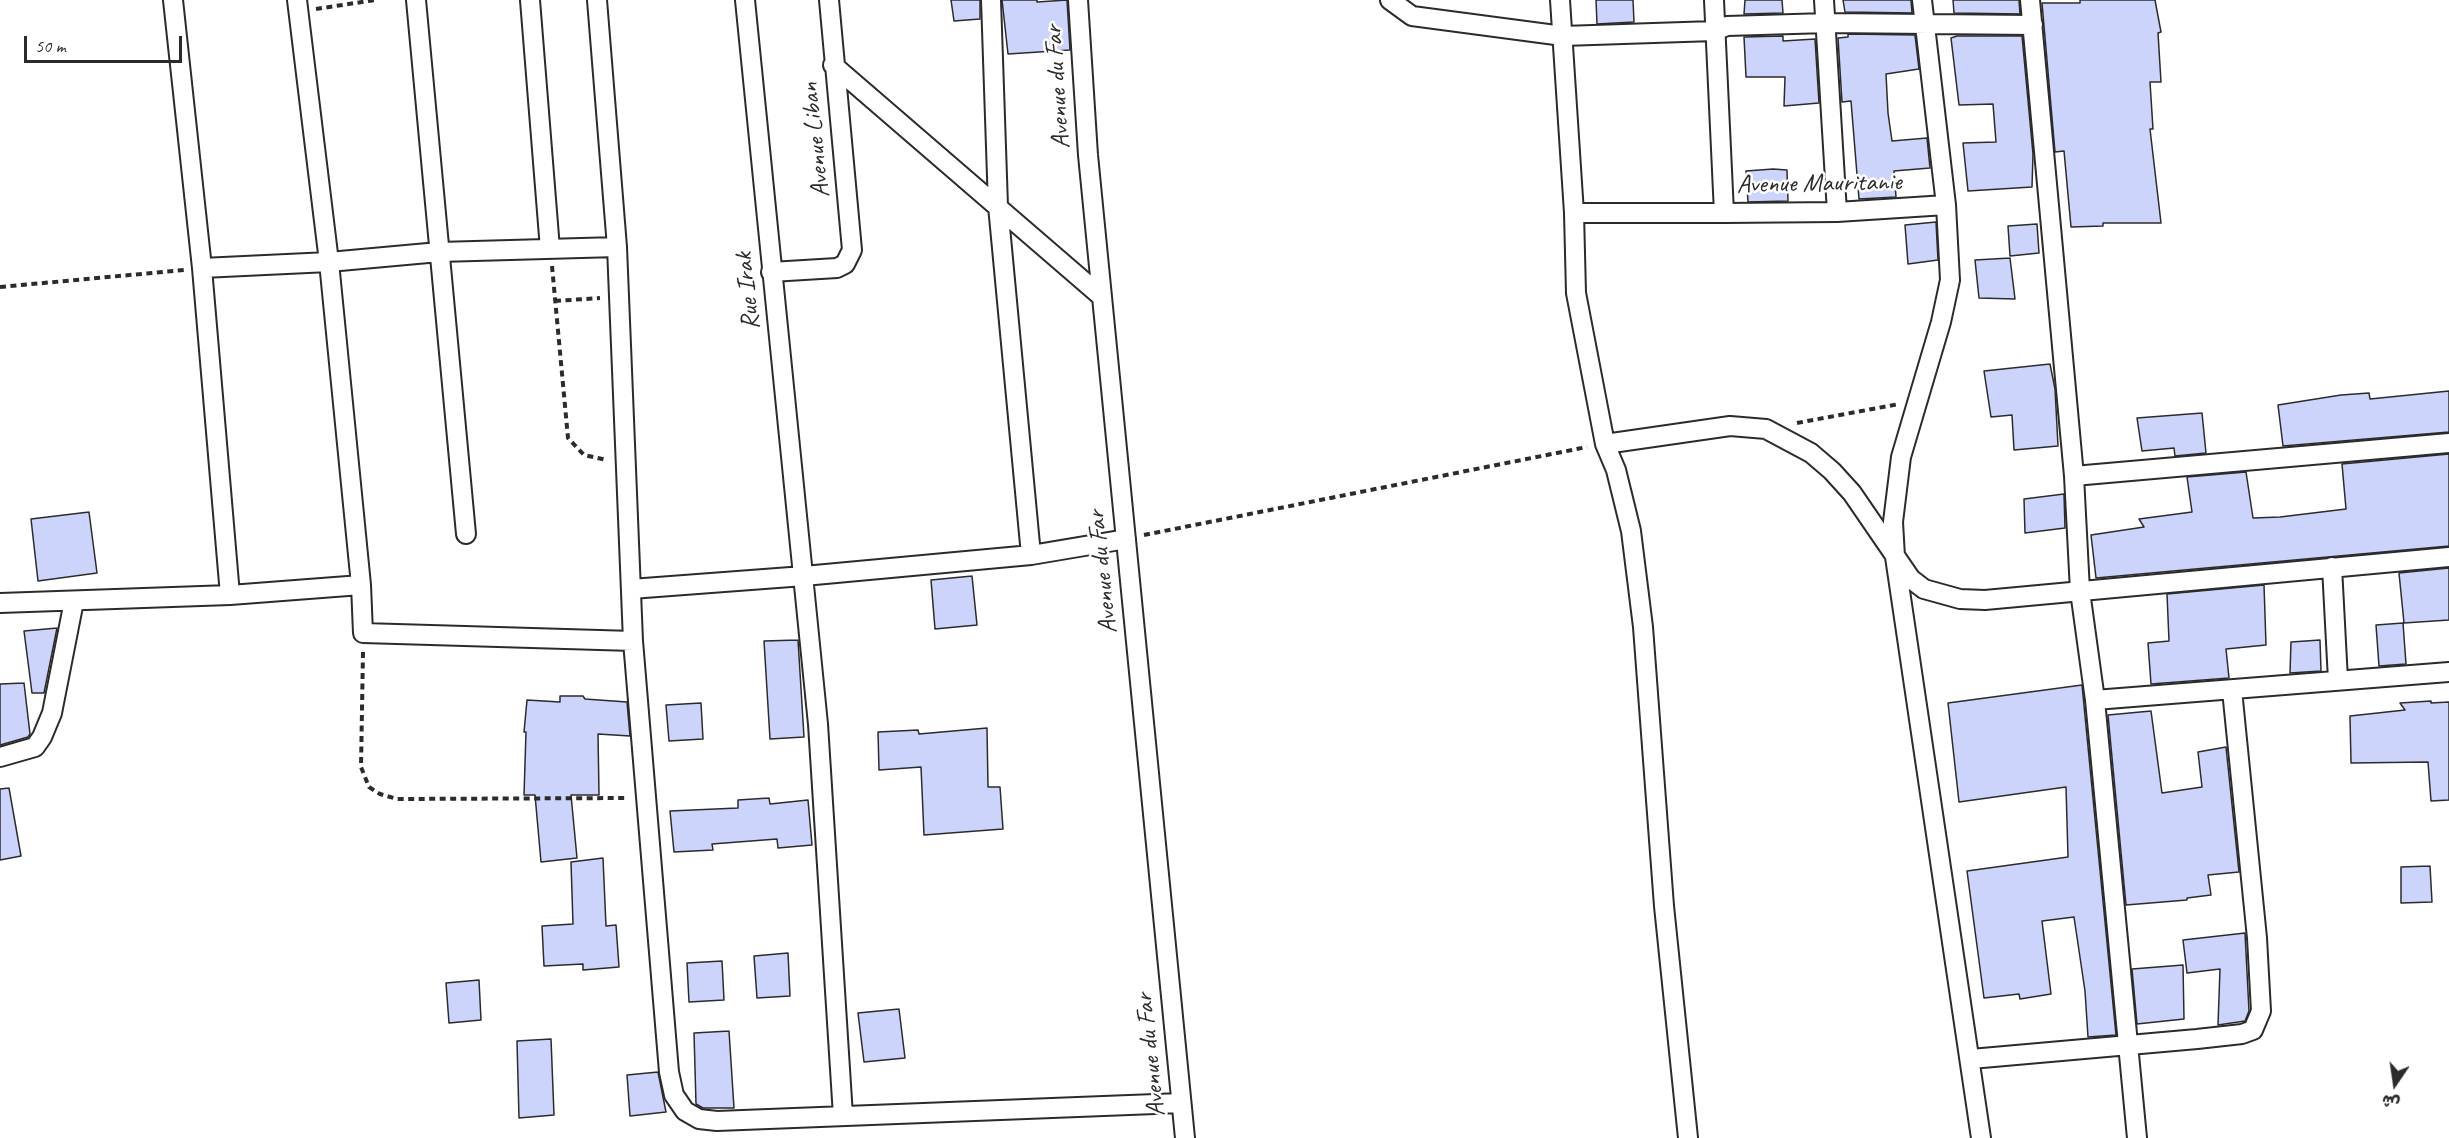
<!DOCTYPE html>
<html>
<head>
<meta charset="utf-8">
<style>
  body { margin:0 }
  #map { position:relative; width:2449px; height:1138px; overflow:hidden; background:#fff; font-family:Caveat,"Playpen Sans Arabic",sans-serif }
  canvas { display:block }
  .north { position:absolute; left:2365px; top:1054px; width:60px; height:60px; -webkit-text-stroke:4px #fff; paint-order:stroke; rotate:193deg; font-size:16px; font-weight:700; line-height:24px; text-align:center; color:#2b2b2b }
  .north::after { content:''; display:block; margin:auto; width:21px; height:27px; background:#2b2b2b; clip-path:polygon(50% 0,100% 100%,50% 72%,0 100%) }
  .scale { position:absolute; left:24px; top:36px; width:158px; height:27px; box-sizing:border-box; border:3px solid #2b2b2b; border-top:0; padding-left:8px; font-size:18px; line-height:21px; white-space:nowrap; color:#2b2b2b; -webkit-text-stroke:4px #fff; paint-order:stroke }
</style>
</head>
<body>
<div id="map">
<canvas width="2449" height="1138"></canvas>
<div class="north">ش</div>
<div class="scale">50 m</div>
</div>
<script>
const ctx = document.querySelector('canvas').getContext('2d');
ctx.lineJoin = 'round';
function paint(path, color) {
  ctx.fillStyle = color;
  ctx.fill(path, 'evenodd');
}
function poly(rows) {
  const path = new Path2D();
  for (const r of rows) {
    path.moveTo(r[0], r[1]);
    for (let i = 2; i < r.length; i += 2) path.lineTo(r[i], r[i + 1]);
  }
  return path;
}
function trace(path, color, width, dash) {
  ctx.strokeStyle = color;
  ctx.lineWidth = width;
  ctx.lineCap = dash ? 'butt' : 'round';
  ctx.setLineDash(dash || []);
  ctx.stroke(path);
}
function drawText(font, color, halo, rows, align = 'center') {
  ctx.font = font + ' Caveat,sans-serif';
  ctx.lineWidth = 5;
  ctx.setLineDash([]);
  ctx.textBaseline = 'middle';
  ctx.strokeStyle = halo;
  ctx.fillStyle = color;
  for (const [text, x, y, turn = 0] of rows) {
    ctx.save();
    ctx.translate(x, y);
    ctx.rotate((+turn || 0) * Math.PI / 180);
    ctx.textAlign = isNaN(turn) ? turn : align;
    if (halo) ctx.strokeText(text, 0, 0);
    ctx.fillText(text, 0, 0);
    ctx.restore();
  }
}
const building = poly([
  [951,0,980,0,980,19,954,21,951,0],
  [1002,0,1037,0,1037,2,1067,0,1070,50,1008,54,1002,0],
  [1596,0,1633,0,1634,22,1597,24,1596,0],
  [1745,0,1782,0,1783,13,1744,14,1745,0],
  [1843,0,1911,0,1912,13,1845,12,1843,0],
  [1953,0,2019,0,2020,14,1954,13,1953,0],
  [2080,0,2155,0,2161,32,2158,33,2161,82,2150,82,2153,129,2150,129,2161,223,2103,223,2103,226,2071,227,2064,151,2055,152,2042,3,2080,3,2080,0],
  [1848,34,1915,35,1919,69,1886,74,1888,113,1892,141,1927,138,1930,168,1894,171,1896,197,1859,199,1851,101,1842,102,1838,38,1848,37,1848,34],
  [1783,36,1783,41,1815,39,1819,103,1784,106,1785,77,1746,77,1744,37,1783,36],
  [1957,36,2022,36,2033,154,2032,187,1968,191,1963,143,1996,142,1993,104,1959,105,1951,38,1957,36],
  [1773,169,1787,170,1788,201,1748,202,1746,171,1773,169],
  [1936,222,1938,260,1908,264,1905,225,1936,222],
  [2037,224,2039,253,2010,256,2008,226,2037,224],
  [2010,258,2015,299,1979,298,1975,260,2010,258],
  [2050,364,2055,389,2058,446,2014,450,2012,415,1991,417,1984,371,2050,364],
  [2449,391,2449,432,2283,446,2278,405,2341,395,2369,393,2370,399,2449,391],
  [2202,413,2206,453,2175,456,2174,448,2142,451,2137,418,2202,413],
  [2449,454,2449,546,2096,578,2091,535,2144,527,2139,519,2192,512,2187,477,2246,472,2253,518,2280,517,2346,509,2342,464,2449,454],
  [2064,494,2065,528,2025,533,2024,499,2064,494],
  [89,512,97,573,38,581,31,519,89,512],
  [2449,568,2449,620,2404,623,2399,573,2449,568],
  [972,576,977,625,935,629,931,580,972,576],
  [2264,585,2266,645,2226,649,2229,678,2151,684,2148,643,2169,641,2167,594,2264,585],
  [2403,623,2406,664,2379,666,2376,625,2403,623],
  [57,628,44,693,32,693,24,631,57,628],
  [798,640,804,737,770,739,764,641,798,640],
  [2320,640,2321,671,2290,673,2291,642,2320,640],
  [24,683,30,734,28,737,0,745,0,684,24,683],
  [2082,685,2116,1035,2088,1037,2085,991,2074,917,2042,921,2051,994,2020,999,2019,994,1984,998,1967,871,2068,857,2066,787,1959,802,1948,703,2082,685],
  [560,696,583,696,585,699,627,702,630,736,598,734,599,795,571,795,577,858,541,862,535,795,524,795,526,732,524,732,527,700,560,702,560,696],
  [2431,701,2431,703,2449,702,2449,800,2431,801,2428,762,2351,763,2350,716,2405,710,2400,703,2431,701],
  [701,703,703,739,669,741,666,705,701,703],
  [2151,711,2162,793,2202,787,2198,752,2226,747,2239,872,2208,875,2211,895,2187,898,2187,900,2126,905,2108,715,2151,711],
  [987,728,988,787,1000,787,1003,829,924,835,921,767,879,770,878,732,918,730,919,734,987,728],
  [9,788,21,856,0,860,0,789,9,788],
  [769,798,770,804,808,800,812,845,778,848,777,839,712,844,713,850,674,852,670,811,738,808,738,800,769,798],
  [603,858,606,926,616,925,619,967,583,970,583,964,544,966,542,926,573,924,571,862,603,858],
  [2430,866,2432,902,2401,903,2401,867,2430,866],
  [2245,933,2249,1011,2245,1021,2218,1025,2220,969,2187,973,2183,940,2245,933],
  [788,953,790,996,757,998,754,956,788,953],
  [722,961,724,1000,689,1002,687,963,722,961],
  [2183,965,2184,1019,2137,1024,2132,969,2183,965],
  [479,980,481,1020,449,1023,446,983,479,980],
  [899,1009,905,1058,864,1062,858,1013,899,1009],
  [729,1031,734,1108,703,1108,696,1104,694,1033,729,1031],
  [551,1039,554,1115,519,1118,517,1041,551,1039],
  [658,1072,666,1112,630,1116,627,1075,658,1072]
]);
paint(building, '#ccd4fc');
trace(building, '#2b2b2b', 1.5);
const minor = poly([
  [173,0,202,268,230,595],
  [297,0,329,262,361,585],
  [416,0,466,534],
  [530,0,550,249],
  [597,0,617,247,633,641,669,1072,674,1095,685,1111,699,1119,717,1121,1181,1103],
  [745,0,818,724,843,1116],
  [991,0,998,206,1031,555],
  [1078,0,1088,155,1185,1138],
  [1390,0,1412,16,1563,36,1714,31,1727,26,1827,23,2033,25],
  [1560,0,1574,213,1576,293,1605,444,1616,470,1631,531,1643,627,1664,906,1688,1138],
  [1714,0,1724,213,1837,212,1946,205],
  [1824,0,1837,212],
  [1922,0,1946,205,1950,280,1941,322,1901,457,1893,522,1895,557,1981,1138],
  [2030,0,2074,476,2080,591,2095,700,2137,1138],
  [833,65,1102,297],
  [1574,213,1724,213],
  [202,268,329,262,439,252,617,247],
  [771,272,837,268,845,264,852,250,829,0],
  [1605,444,1730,426,1766,429,1811,453,1832,471,1852,493,1911,579,1924,589,1960,599,1985,600,2449,557],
  [2074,476,2449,443],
  [2332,567,2338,680],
  [631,589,804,576,1031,555,1126,539],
  [0,603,230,595,361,585,363,633,633,641],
  [2095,700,2449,672],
  [0,757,35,747,42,737,52,713,74,601],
  [1971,1059,2197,1039,2242,1034,2253,1030,2261,1011,2257,938,2232,690]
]);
trace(minor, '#2b2b2b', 22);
trace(poly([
  [316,9,375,0],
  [552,266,568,438,584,455,607,460],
  [0,287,184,270],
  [555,301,600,298],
  [1797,423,1899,404],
  [1144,535,1587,447],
  [363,652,361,767,369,787,380,794,397,799,627,798]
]), '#2b2b2b', 4, [6, 4.5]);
trace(minor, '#fff', 18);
drawText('26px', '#2b2b2b', '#fff', [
  ["Avenue du Far",1058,87,-94],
  ["Avenue Liban",816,140,-96],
  ["Avenue Mauritanie",1819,184,-1],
  ["Rue Irak",748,291,-96],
  ["Avenue du Far",1103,572,-96],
  ["Avenue du Far",1151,1055,-96]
]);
</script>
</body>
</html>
